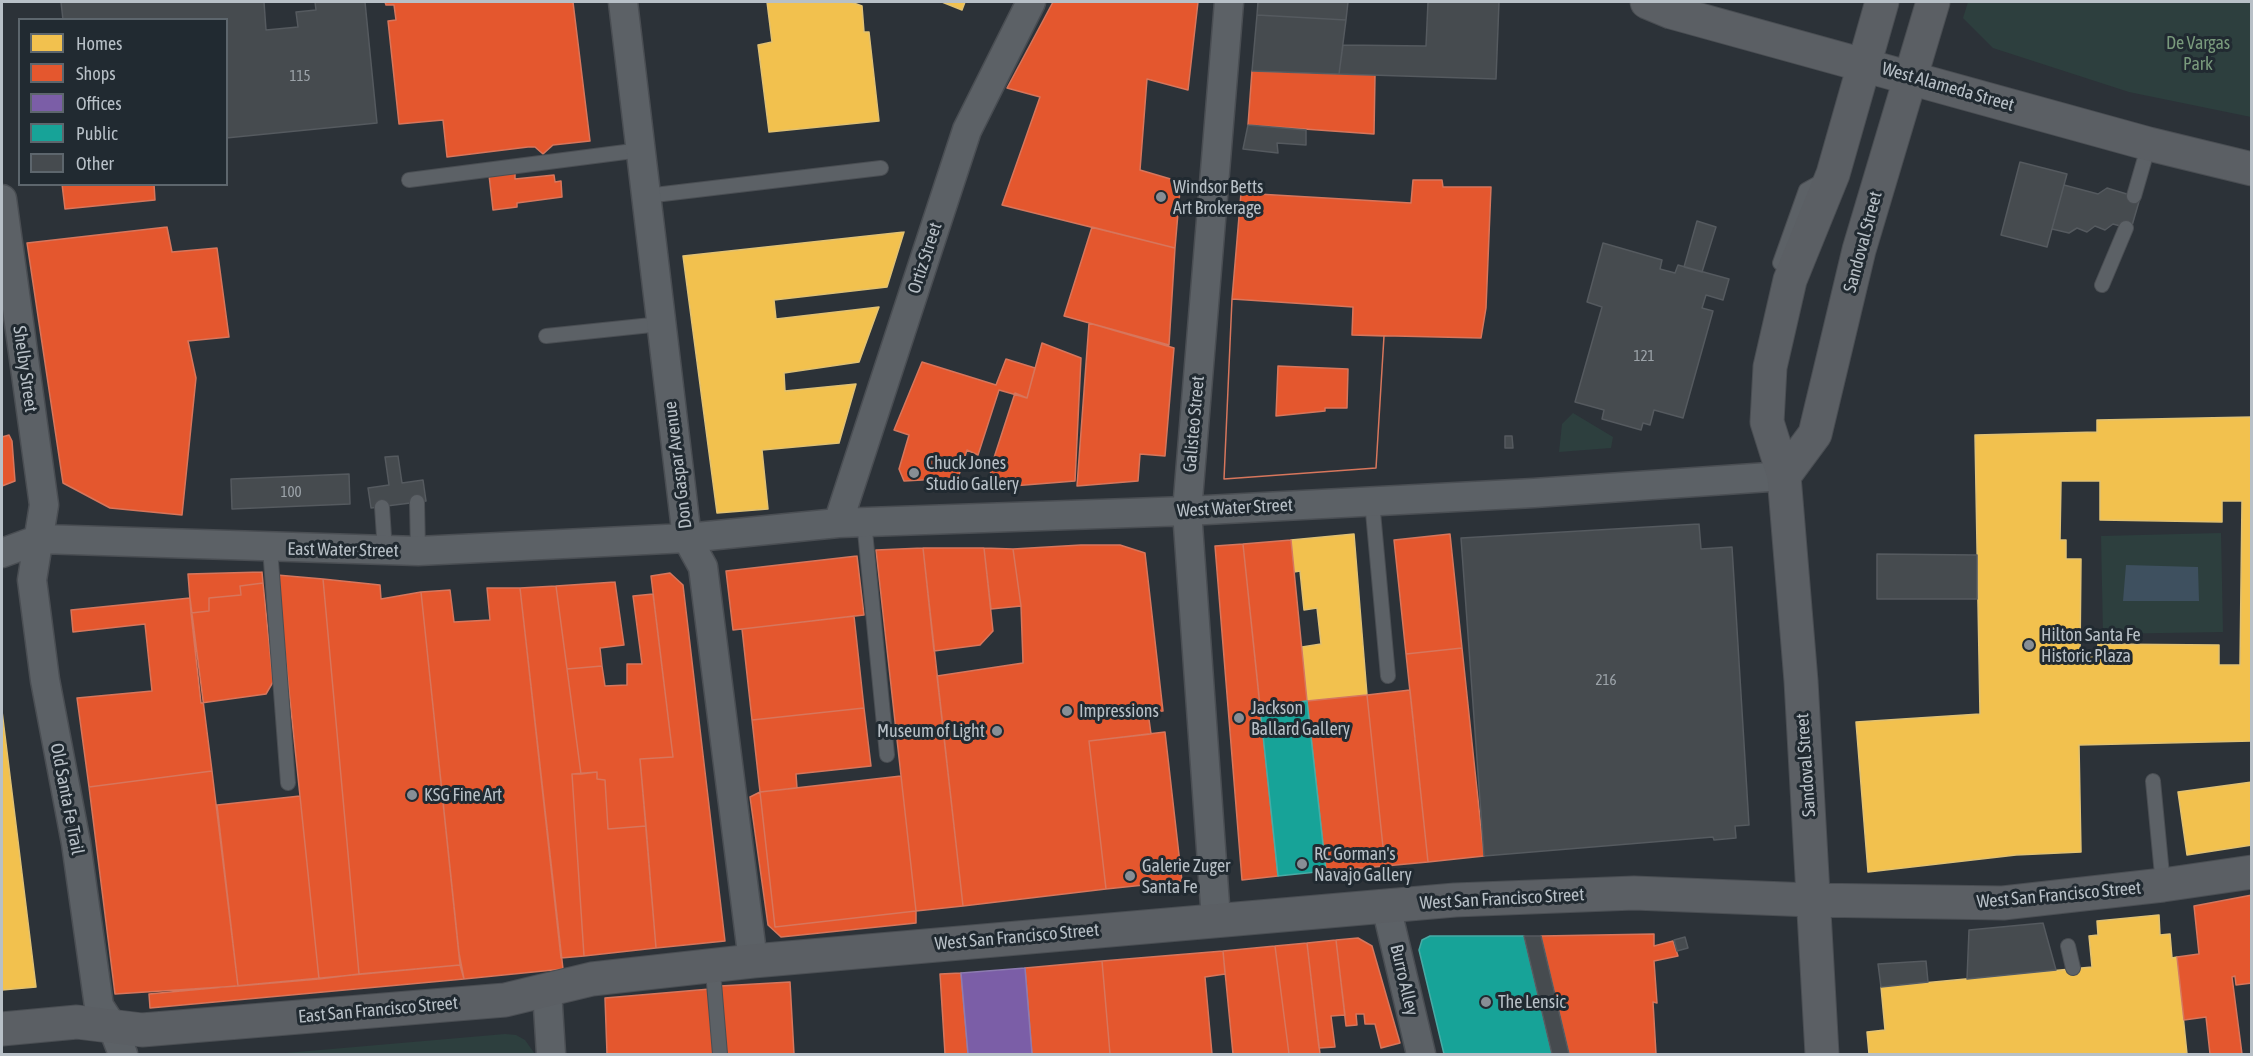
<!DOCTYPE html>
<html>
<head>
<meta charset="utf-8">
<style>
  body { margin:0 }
  #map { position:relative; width:2253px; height:1056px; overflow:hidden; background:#2c3238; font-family:"Asap Condensed",sans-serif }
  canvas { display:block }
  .frame { position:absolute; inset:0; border:3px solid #b8c0c7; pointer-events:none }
  .legend { position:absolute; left:18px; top:18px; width:210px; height:168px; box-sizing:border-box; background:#212a31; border:2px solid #5d666d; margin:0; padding:8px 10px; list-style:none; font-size:18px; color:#b8c0c7 }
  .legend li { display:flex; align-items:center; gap:12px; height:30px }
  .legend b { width:30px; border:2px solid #5d666d }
</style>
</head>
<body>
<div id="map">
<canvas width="2253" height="1056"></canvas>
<div class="frame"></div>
<ul class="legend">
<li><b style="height:16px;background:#f2c14e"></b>Homes</li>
<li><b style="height:16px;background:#e4572e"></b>Shops</li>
<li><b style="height:16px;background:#7b5ea7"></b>Offices</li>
<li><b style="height:16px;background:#17a398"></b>Public</li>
<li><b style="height:16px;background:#464b4f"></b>Other</li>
</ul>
</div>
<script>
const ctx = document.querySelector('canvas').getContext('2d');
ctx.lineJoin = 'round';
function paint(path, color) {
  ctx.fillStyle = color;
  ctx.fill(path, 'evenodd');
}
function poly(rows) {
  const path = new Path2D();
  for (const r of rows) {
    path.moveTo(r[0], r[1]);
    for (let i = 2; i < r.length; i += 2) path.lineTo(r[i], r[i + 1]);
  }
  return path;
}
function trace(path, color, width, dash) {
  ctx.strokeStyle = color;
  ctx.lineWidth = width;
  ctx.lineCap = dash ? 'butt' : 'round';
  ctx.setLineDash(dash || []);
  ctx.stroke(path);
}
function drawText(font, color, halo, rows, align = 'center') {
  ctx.font = font + ' "Asap Condensed",sans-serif';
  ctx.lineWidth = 6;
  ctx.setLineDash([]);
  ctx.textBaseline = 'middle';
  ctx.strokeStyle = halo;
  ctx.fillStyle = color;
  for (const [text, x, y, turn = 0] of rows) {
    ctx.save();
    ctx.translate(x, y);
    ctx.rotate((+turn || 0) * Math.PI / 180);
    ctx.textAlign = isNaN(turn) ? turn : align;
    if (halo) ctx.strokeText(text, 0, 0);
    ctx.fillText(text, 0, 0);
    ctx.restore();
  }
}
paint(poly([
  [1968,2,2251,2,2251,117,2129,92,1993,48,1963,18],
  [1573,413,1613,437,1611,448,1559,452,1562,424],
  [2221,533,2223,632,2103,634,2101,536],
  [505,1034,516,1035,525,1040,535,1054,274,1054]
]), '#2d3f3e');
paint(poly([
  [2126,565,2198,567,2199,601,2123,601]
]), '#3e505f');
const homes = poly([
  [767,2,851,2,862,6,864,32,869,32,879,121,769,132,758,45,772,42,767,2],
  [942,2,965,2,962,10,942,2],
  [904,232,887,287,774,300,776,319,879,307,859,362,784,373,785,391,856,384,839,443,762,450,768,509,717,513,683,256,904,232],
  [2252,417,2252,741,2079,745,2081,852,2016,855,1868,872,1856,722,1980,714,1975,435,2097,432,2097,420,2252,417],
  [2061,481,2100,481,2100,520,2222,522,2222,501,2242,501,2240,665,2219,665,2219,645,2098,644,2097,656,2080,656,2081,559,2066,559,2066,540,2060,540,2061,481],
  [1354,534,1367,695,1307,701,1302,647,1321,644,1317,608,1304,610,1300,571,1294,572,1291,540,1354,534],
  [2,711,36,987,2,990,2,711],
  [2252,782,2252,845,2187,855,2178,792,2252,782],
  [2159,915,2160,935,2170,934,2172,958,2177,957,2187,1054,1869,1054,1867,1032,1885,1030,1881,987,2092,967,2089,936,2098,935,2097,921,2159,915]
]);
paint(homes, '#f2c14e');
trace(homes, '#e1c172', 1.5);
const shops = poly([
  [385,2,573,2,590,141,553,145,543,154,535,147,528,147,447,157,443,120,399,124,388,21,396,20,394,5,386,5,385,2],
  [1053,2,1198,2,1188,90,1147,79,1140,170,1174,180,1180,190,1175,248,1002,205,1040,97,1007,88,1053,2],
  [1252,71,1375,75,1374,134,1248,125,1252,71],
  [515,172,515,179,554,175,555,182,561,181,562,197,517,203,517,207,493,210,489,175,515,172],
  [1413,180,1442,180,1443,187,1491,187,1486,308,1481,338,1352,335,1353,307,1232,299,1241,193,1411,203,1413,180],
  [62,184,154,184,155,200,65,209,62,184],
  [167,227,172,252,217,248,229,337,188,341,196,378,182,515,110,508,63,483,27,243,167,227],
  [1092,227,1175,248,1169,345,1064,316,1092,227],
  [1232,299,1353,307,1352,335,1384,336,1376,468,1224,479,1232,299],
  [1278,366,1348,369,1347,408,1325,408,1325,411,1276,416,1278,366],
  [1232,299,1353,307,1352,335,1384,336,1376,468,1224,479,1232,299],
  [1089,323,1174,348,1165,456,1140,454,1138,481,1077,486,1089,323],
  [1042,343,1081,358,1075,481,1000,487,993,482,990,470,1015,393,1027,398,1042,343],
  [1006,359,1035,368,1027,398,999,390,978,455,967,450,958,478,904,481,899,469,909,435,894,430,922,362,996,385,1006,359],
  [9,435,12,441,15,481,2,486,2,437,9,435],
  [1450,534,1462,648,1406,654,1394,540,1450,534],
  [1291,540,1307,701,1260,707,1243,544,1291,540],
  [1243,544,1278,876,1242,880,1215,546,1243,544],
  [1081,545,1120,545,1145,553,1163,711,1148,712,1151,734,1089,741,1106,889,963,906,937,676,1023,663,1021,606,1013,549,1081,545],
  [923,548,963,906,916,911,876,550,923,548],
  [923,548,984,548,993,631,980,645,934,651,923,548],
  [984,548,1013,549,1021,606,991,609,984,548],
  [857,556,864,615,733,630,726,571,857,556],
  [262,572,263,583,240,586,241,595,209,598,209,611,191,613,188,574,262,572],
  [670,573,683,585,725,941,656,948,640,759,673,757,651,576,670,573],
  [277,575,323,579,359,974,319,979,277,575],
  [323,579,380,585,381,599,421,592,460,965,359,974,323,579],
  [615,582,624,645,600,648,602,666,567,669,556,586,615,582],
  [263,583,273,682,266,694,201,703,191,613,209,611,209,598,241,595,240,586,263,583],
  [556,586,581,774,572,774,584,956,561,958,520,588,556,586],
  [487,588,520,588,563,969,464,979,459,953,421,592,450,590,454,622,490,620,487,588],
  [653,594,673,757,640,759,646,826,608,829,605,780,597,779,597,772,581,774,567,669,602,666,605,686,627,685,627,664,642,664,633,596,653,594],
  [190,598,212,771,89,787,77,698,152,691,145,624,73,632,71,610,190,598],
  [854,616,864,708,752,720,742,629,854,616],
  [1462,648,1484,856,1428,862,1406,654,1462,648],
  [1410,690,1428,862,1385,866,1367,695,1410,690],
  [1367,695,1385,866,1326,871,1307,701,1367,695],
  [864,708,871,766,796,774,797,788,760,792,752,720,864,708],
  [1165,732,1182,881,1106,889,1089,741,1165,732],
  [212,771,238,986,115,994,89,787,212,771],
  [597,772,597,779,605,780,608,829,646,826,656,948,584,956,572,774,597,772],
  [901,776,916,911,775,927,760,792,901,776],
  [760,792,775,927,916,911,916,923,781,937,768,925,750,797,760,792],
  [300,796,319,979,238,986,217,805,300,796],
  [2252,895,2252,983,2236,985,2235,976,2232,977,2242,1054,2210,1054,2206,1017,2184,1020,2177,957,2199,954,2194,906,2252,895],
  [1654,934,1654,946,1673,941,1678,956,1654,961,1657,1003,1653,1002,1656,1054,1569,1054,1541,936,1654,934],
  [1358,938,1372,946,1400,1043,1381,1048,1375,1024,1365,1024,1364,1014,1356,1014,1357,1025,1346,1026,1336,940,1358,938],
  [1336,940,1345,1015,1331,1016,1335,1047,1319,1048,1307,943,1336,940],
  [1307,943,1320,1054,1289,1054,1275,946,1307,943],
  [1275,946,1289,1054,1233,1054,1223,951,1275,946],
  [1223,951,1225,974,1205,977,1212,1054,1101,1054,1110,1054,1102,961,1223,951],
  [1102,961,1110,1054,1032,1054,1025,968,1102,961],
  [460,965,464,979,150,1008,149,994,460,965],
  [961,973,968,1054,945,1054,940,974,961,973],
  [790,982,794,1054,724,1054,720,986,790,982],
  [710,989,715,1054,607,1054,605,998,710,989]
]);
paint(shops, '#e4572e');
trace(shops, '#d7765c', 1.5);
const offices = poly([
  [1025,968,1032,1054,968,1054,961,973,1025,968]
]);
paint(offices, '#7b5ea7');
trace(offices, '#8d7bb1', 1.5);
const public = poly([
  [1307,701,1326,871,1278,876,1260,707,1307,701],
  [1430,936,1524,936,1552,1054,1444,1054,1419,950,1422,940,1430,936]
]);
paint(public, '#17a398');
trace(public, '#47aca6', 1.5);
const building = poly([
  [61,2,264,2,266,30,298,27,296,12,316,10,315,2,365,2,377,123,226,138,226,20,63,20,61,2],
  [1258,2,1348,2,1346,20,1257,15,1258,2],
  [1428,2,1499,2,1496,79,1339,74,1343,45,1426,46,1428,2],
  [1257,15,1346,20,1339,74,1252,71,1257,15],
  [1248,125,1306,130,1306,145,1277,143,1278,153,1243,149,1248,125],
  [2020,162,2067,174,2047,247,2001,235,2020,162],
  [2064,185,2098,194,2107,188,2140,198,2131,229,2113,224,2105,230,2095,226,2087,232,2077,228,2069,233,2052,229,2064,185],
  [1697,221,1716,227,1702,272,1684,267,1697,221],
  [1603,243,1662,260,1660,269,1675,273,1678,265,1729,279,1723,300,1706,295,1702,308,1713,311,1683,418,1654,410,1650,425,1643,423,1641,430,1602,419,1604,410,1575,402,1602,307,1587,302,1603,243],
  [1505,436,1512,436,1513,448,1505,448,1505,436],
  [398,456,402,483,423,480,426,501,371,508,368,488,389,485,385,457,398,456],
  [349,474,350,504,232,509,231,479,349,474],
  [1699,524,1701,549,1732,547,1749,825,1735,826,1736,838,1714,840,1713,837,1484,856,1461,538,1699,524],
  [1877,554,1977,555,1977,599,1877,599,1877,554],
  [2043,923,2056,970,1967,979,1969,930,2043,923],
  [1524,936,1541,936,1569,1054,1552,1054,1524,936],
  [1685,937,1688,948,1677,951,1674,940,1685,937],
  [1926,961,1928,982,1881,987,1878,964,1926,961]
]);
paint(building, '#464b4f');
trace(building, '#555a5f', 1.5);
const lane = poly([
  [409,180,641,150],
  [646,196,881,168],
  [2134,196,2149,144],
  [1780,263,1806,190,1824,180],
  [2102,285,2126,228],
  [546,336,661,324],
  [1372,501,1388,676],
  [417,502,418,551],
  [382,507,385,551],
  [864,521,887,755],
  [270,548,288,783],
  [2153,781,2163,885],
  [2068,946,2073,968],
  [714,983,720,1054]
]);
const street = poly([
  [623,2,687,538,703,567,753,961],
  [2,199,44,505,32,580,45,680,76,843,99,1006,112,1026,123,1054],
  [838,523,967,130,1031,2],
  [2,553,40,539,418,551,687,538,838,523,1187,511,1534,493,1784,476],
  [1386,906,1421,1054],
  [1216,919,1187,511,1229,2],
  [547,991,551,1054]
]);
const secondary = poly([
  [1647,2,1671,12,2149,144,2252,169],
  [1784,476,1815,434,1859,250,1933,2],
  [2,1029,77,1022,142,1030,505,1000,592,979,753,961,1455,900,1634,893,1811,900,2003,903,2163,885,2252,872],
  [1822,1054,1801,681,1784,476,1767,422,1770,367,1790,280,1833,174,1882,2]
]);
trace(lane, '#4a4e53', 16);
trace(street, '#4a4e53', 31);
trace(secondary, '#4a4e53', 35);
trace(lane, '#5c6166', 14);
trace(street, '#5c6166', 28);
trace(secondary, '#5b5f64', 33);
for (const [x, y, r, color] of [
  [1161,197,6,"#878e95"],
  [914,473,6,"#878e95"],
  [2029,645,6,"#878e95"],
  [1067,711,6,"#878e95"],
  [1239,718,6,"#878e95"],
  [997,731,6,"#878e95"],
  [412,795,6,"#878e95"],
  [1302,864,6,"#878e95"],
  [1130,876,6,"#878e95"],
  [1486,1002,6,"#878e95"]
]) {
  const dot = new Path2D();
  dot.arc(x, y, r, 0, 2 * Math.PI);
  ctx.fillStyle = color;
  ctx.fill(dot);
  trace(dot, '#212a31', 2);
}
drawText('15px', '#9ca3a9', null, [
  ["115",300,76],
  ["121",1644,356],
  ["100",291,492],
  ["216",1606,680]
]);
drawText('18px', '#799a7c', '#212a31', [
  ["De Vargas",2198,43],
  ["Park",2198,64]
]);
drawText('18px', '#b8c0c7', '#212a31', [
  ["West Alameda Street",1948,87,16],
  ["Sandoval Street",1863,242,-75],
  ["Ortiz Street",925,258,-72],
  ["Shelby Street",25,369,82],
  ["Galisteo Street",1194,424,-85],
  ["Don Gaspar Avenue",678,465,-97],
  ["West Water Street",1235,508,-3],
  ["East Water Street",343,550,1],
  ["Sandoval Street",1806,765,-94],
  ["Old Santa Fe Trail",67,799,79],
  ["West San Francisco Street",2059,895,-5],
  ["West San Francisco Street",1502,899,-3],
  ["West San Francisco Street",1017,937,-5],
  ["Burro Alley",1404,980,77],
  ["East San Francisco Street",378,1010,-5]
]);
drawText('18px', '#b8c0c7', '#212a31', [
  ["Windsor Betts",1173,187],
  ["Art Brokerage",1173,208],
  ["Chuck Jones",926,463],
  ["Studio Gallery",926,484],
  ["Hilton Santa Fe",2041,635],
  ["Historic Plaza",2041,656],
  ["Jackson",1251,708],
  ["Ballard Gallery",1251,729],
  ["Impressions",1079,711],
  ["Museum of Light",985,731,"right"],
  ["KSG Fine Art",424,795],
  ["RC Gorman's",1314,854],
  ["Navajo Gallery",1314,875],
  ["Galerie Zuger",1142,866],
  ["Santa Fe",1142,887],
  ["The Lensic",1498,1002]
], 'left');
</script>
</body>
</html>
